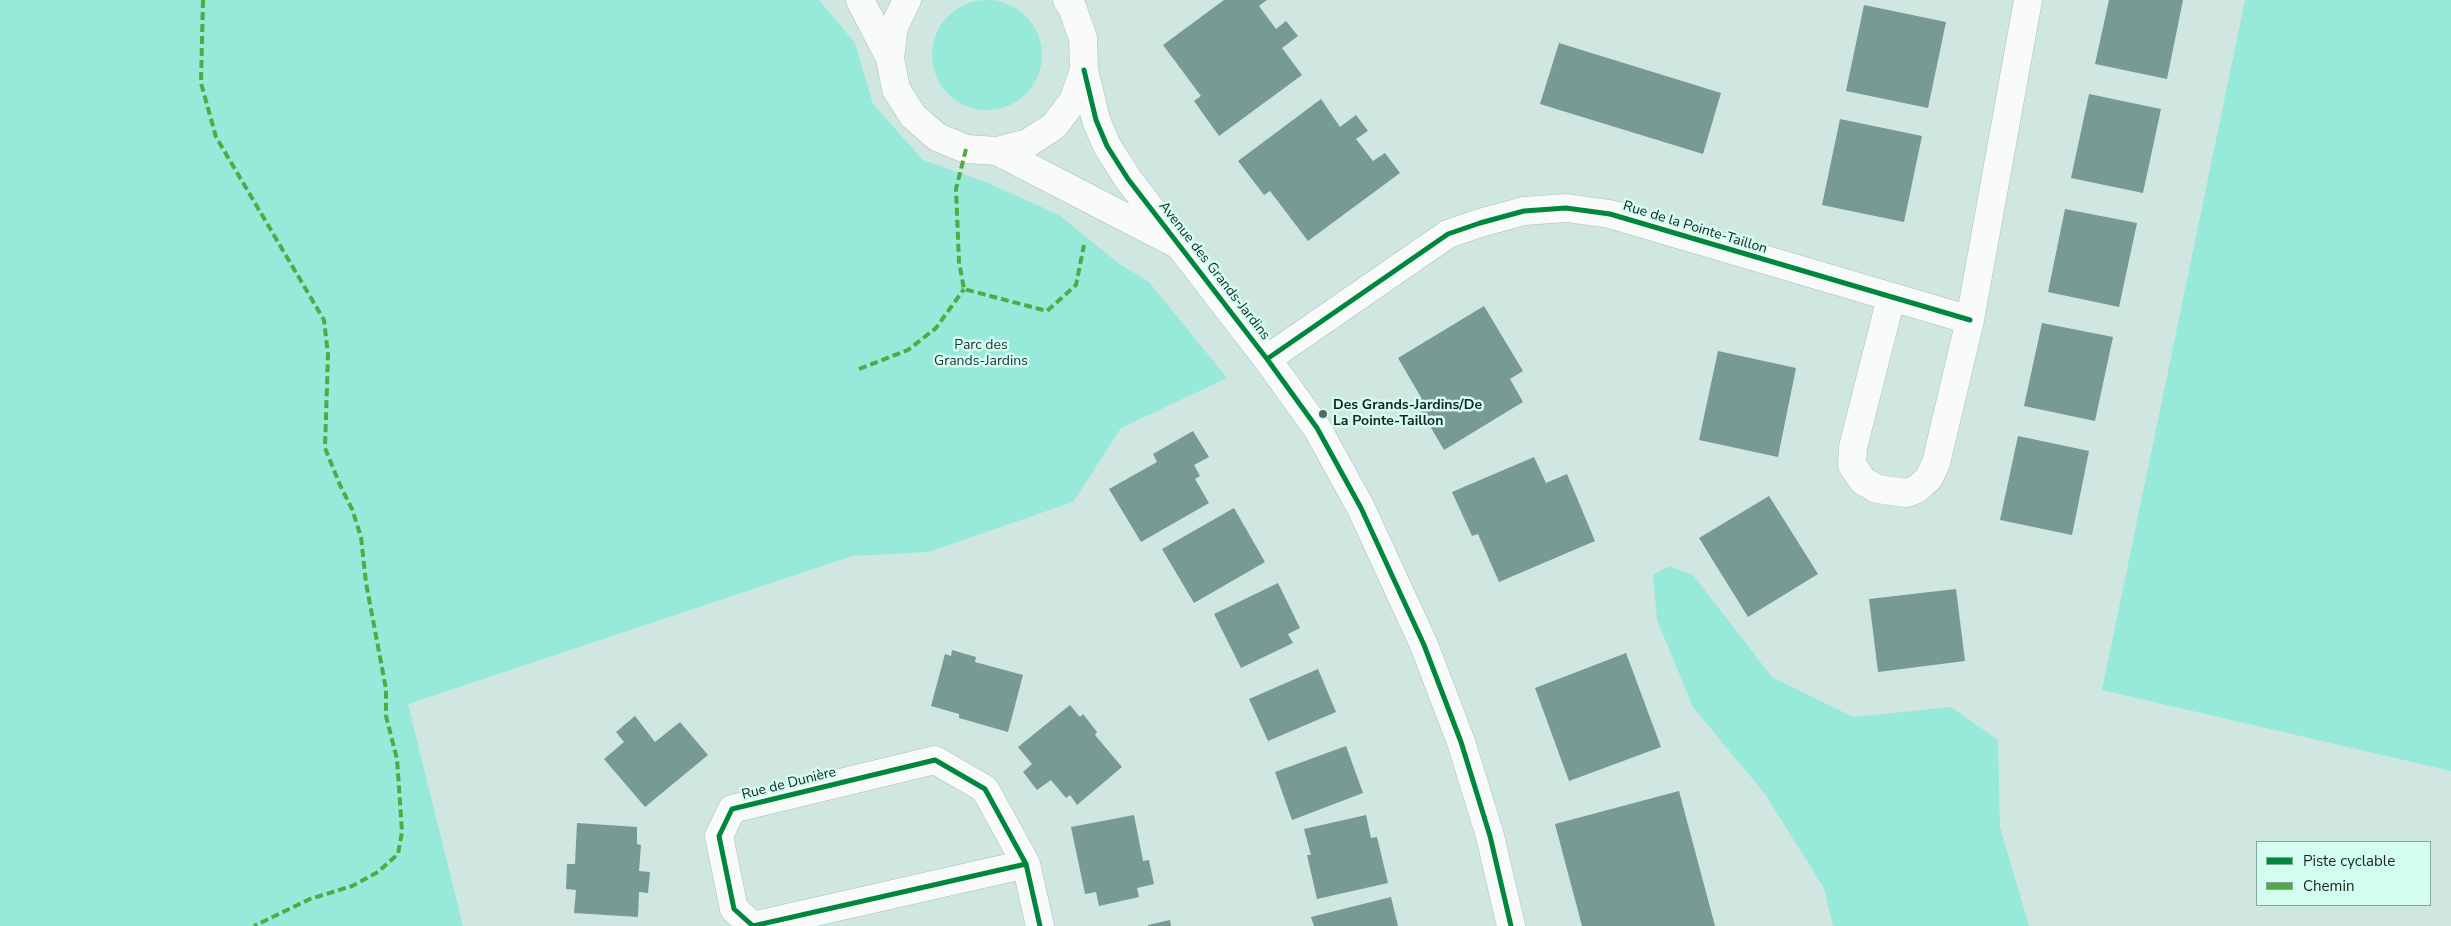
<!DOCTYPE html>
<html>
<head>
<meta charset="utf-8">
<style>
  body { margin:0 }
  #map { position:relative; width:2451px; height:926px; overflow:hidden; background:#d0e6e0; font-family:"Nunito Sans",sans-serif }
  canvas { display:block }
  .legend { position:absolute; left:2256px; top:841px; width:175px; height:65px; box-sizing:border-box; background:#d4fdf2; border:1px solid #88a69e; margin:0; padding:6px 9px; list-style:none; font-size:15px; color:#152421 }
  .legend li { display:flex; align-items:center; gap:10px; height:25px }
  .legend b { width:25px; border:1px solid #88a69e }
</style>
</head>
<body>
<div id="map">
<canvas width="2451" height="926"></canvas>
<ul class="legend">
<li><b style="height:6px;background:#00873e"></b>Piste cyclable</li>
<li><b style="height:6px;background:#51aa43"></b>Chemin</li>
</ul>
</div>
<script>
const ctx = document.querySelector('canvas').getContext('2d');
ctx.lineJoin = 'round';
function paint(path, color) {
  ctx.fillStyle = color;
  ctx.fill(path, 'evenodd');
}
function poly(rows) {
  const path = new Path2D();
  for (const r of rows) {
    if (r.length === 3) {
      path.moveTo(r[0] + r[2], r[1]);
      path.arc(r[0], r[1], r[2], 0, 2 * Math.PI);
      continue;
    }
    path.moveTo(r[0], r[1]);
    for (let i = 2; i < r.length; i += 2) path.lineTo(r[i], r[i + 1]);
  }
  return path;
}
function trace(path, color, width, dash) {
  ctx.strokeStyle = color;
  ctx.lineWidth = width;
  ctx.lineCap = dash ? 'butt' : 'round';
  ctx.setLineDash(dash || []);
  ctx.stroke(path);
}
function drawText(font, color, halo, rows, align = 'center') {
  ctx.font = font + ' "Nunito Sans",sans-serif';
  ctx.lineWidth = 5;
  ctx.setLineDash([]);
  ctx.textBaseline = 'middle';
  ctx.strokeStyle = halo;
  ctx.fillStyle = color;
  for (const [text, x, y, turn = 0] of rows) {
    ctx.save();
    ctx.translate(x, y);
    ctx.rotate((+turn || 0) * Math.PI / 180);
    ctx.textAlign = isNaN(turn) ? turn : align;
    if (halo) ctx.strokeText(text, 0, 0);
    ctx.fillText(text, 0, 0);
    ctx.restore();
  }
}
paint(poly([
  [0,0,819,0,855,43,873,104,923,160,988,183,1059,215,1118,263,1149,282,1227,378,1121,428,1073,502,928,552,852,556,408,704,463,926,0,926],
  [2245,0,2451,0,2451,771,2102,690],
  [987,55,55],
  [1669,566,1693,575,1772,677,1853,717,1951,707,1998,740,2000,827,2029,926,1833,926,1824,888,1765,794,1693,707,1657,620,1653,575]
]), '#97ead9');
paint(poly([
  [1224,0,1267,0,1259,6,1276,29,1286,21,1298,36,1282,48,1302,75,1219,136,1194,101,1201,96,1163,45],
  [2109,0,2183,0,2167,79,2095,64],
  [1864,5,1946,22,1928,108,1846,91],
  [1559,43,1721,93,1703,154,1540,104],
  [2089,94,2161,109,2143,193,2071,178],
  [1321,99,1340,127,1356,115,1368,131,1356,139,1373,161,1385,153,1400,173,1308,241,1270,191,1264,195,1238,161],
  [1840,119,1922,136,1904,222,1822,205],
  [2065,209,2137,223,2119,307,2048,292],
  [1484,306,1523,371,1510,379,1523,402,1444,450,1416,402,1422,399,1398,358],
  [2042,323,2113,337,2095,421,2024,406],
  [1718,351,1796,368,1778,457,1699,440],
  [1193,431,1209,457,1194,465,1200,476,1195,479,1209,503,1141,542,1109,489,1157,462,1153,454],
  [2018,436,2089,451,2072,535,2000,520],
  [1534,457,1546,483,1567,474,1595,541,1499,582,1478,534,1472,536,1452,492],
  [1769,496,1818,574,1748,617,1699,538],
  [1234,508,1265,562,1194,603,1162,549],
  [1278,583,1300,628,1288,634,1293,643,1241,668,1214,614],
  [1956,589,1965,661,1878,672,1869,599],
  [952,650,976,657,975,662,1023,675,1008,732,959,718,959,714,931,706,945,654,951,656],
  [1626,653,1661,747,1569,781,1535,688],
  [1318,669,1336,712,1268,741,1249,699],
  [1070,705,1080,717,1083,714,1097,732,1095,735,1122,767,1077,805,1070,795,1066,798,1051,780,1037,790,1023,772,1032,764,1018,747],
  [635,716,655,742,680,722,708,755,645,807,604,759,624,742,616,732],
  [1346,746,1363,793,1292,820,1275,772],
  [1679,791,1715,926,1582,926,1555,824],
  [1134,815,1143,861,1149,860,1154,884,1137,888,1139,897,1099,906,1096,892,1085,894,1071,827],
  [1366,815,1371,838,1377,837,1388,883,1317,899,1307,855,1311,855,1304,829],
  [577,823,637,827,637,844,641,845,639,871,650,872,648,893,639,892,638,917,574,913,576,890,566,889,567,864,575,864],
  [1391,897,1398,926,1314,926,1311,917],
  [1170,920,1171,926,1148,926,1148,925]
]), '#779a94');
const street = poly([
  [1891,298,1853,447,1852,465,1863,481,1877,489,1907,493,1917,489,1929,478,1936,463,1970,320,2028,0],
  [1267,359,1448,234,1480,223,1524,211,1566,208,1610,214,1970,320],
  [1026,864,753,926,734,909,719,836,732,809,935,760,985,789,1026,864,1040,926]
]);
const secondary = poly([
  [860,0,890,58],
  [907,0,894,27,890,58,896,89,913,116,937,137,966,149,997,151,1028,143,1054,126,1073,101,1084,70,1083,38,1072,7,1067,0],
  [1084,70,1096,120,1107,146,1128,179,1267,359,1317,428,1361,508,1424,645,1461,742,1490,836,1511,926],
  [997,151,1175,243]
]);
trace(street, '#acbeb9', 29);
trace(secondary, '#acbeb9', 29);
trace(street, '#f8fbfa', 28);
trace(secondary, '#f8fbfa', 28);
trace(poly([
  [203,0,201,83,216,137,324,320,328,355,325,448,340,485,352,509,361,537,366,583,386,689,386,716,397,759,402,832,398,854,378,872,352,886,310,899,254,926],
  [966,149,956,189,959,262,964,289,1047,311,1076,285,1084,245],
  [859,369,908,350,936,328,964,289]
]), '#51aa43', 4, [8, 4]);
trace(poly([
  [1084,70,1096,120,1107,146,1128,179,1267,359,1317,428,1361,508,1424,645,1461,742,1490,836,1511,926],
  [1267,359,1448,234,1480,223,1524,211,1566,208,1610,214,1970,320],
  [1026,864,753,926,734,909,719,836,732,809,935,760,985,789,1026,864,1040,926]
]), '#00873e', 5);
for (const [x, y, r, color] of [
  [1323,414,5,"#566864"]
]) {
  const dot = new Path2D();
  dot.arc(x, y, r, 0, 2 * Math.PI);
  ctx.fillStyle = color;
  ctx.fill(dot);
  trace(dot, '#d4fdf2', 2);
}
drawText('14px', '#152421', '#d4fdf2', [
  ["Rue de la Pointe-Taillon",1695,228,17],
  ["Avenue des Grands-Jardins",1214,271,52],
  ["Rue de Dunière",789,784,-14]
]);
drawText('14px', '#213933', '#d4fdf2', [
  ["Parc des",981,346],
  ["Grands-Jardins",981,362]
]);
drawText('bold 14px', '#152421', '#d4fdf2', [
  ["Des Grands-Jardins/De",1333,406],
  ["La Pointe-Taillon",1333,422]
], 'left');
</script>
</body>
</html>
